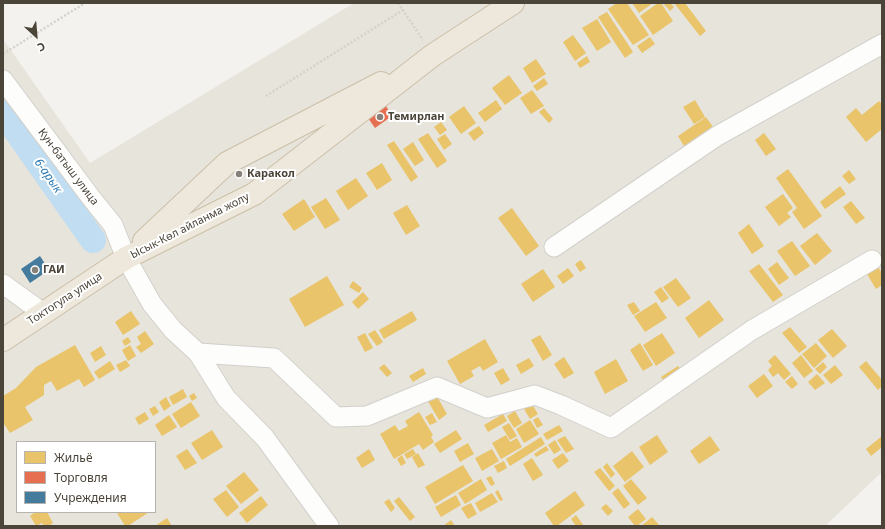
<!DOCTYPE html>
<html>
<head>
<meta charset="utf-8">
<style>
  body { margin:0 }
  #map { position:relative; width:885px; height:529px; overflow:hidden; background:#f4f2ee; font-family:"Noto Sans",sans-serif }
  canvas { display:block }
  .frame { position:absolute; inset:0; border:4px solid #4b4439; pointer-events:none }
  .legend { position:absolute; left:16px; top:441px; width:140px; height:72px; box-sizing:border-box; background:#fff; border:1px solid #b7b4b0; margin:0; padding:5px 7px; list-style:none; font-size:12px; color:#4b4439 }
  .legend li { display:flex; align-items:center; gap:8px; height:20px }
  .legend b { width:20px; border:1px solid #b7b4b0 }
  .north { position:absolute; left:16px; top:16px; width:40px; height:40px; -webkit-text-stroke:3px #fff; paint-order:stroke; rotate:154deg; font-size:11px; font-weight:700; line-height:16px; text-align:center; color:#4b4439 }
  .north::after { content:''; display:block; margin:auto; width:14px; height:18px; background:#4b4439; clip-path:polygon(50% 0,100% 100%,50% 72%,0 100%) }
</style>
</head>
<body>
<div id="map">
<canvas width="885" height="529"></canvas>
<div class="frame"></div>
<ul class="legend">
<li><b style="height:11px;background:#e9c46a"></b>Жильё</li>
<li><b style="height:11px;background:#e76f51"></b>Торговля</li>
<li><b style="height:11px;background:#457b9d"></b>Учреждения</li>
</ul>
<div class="north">С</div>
</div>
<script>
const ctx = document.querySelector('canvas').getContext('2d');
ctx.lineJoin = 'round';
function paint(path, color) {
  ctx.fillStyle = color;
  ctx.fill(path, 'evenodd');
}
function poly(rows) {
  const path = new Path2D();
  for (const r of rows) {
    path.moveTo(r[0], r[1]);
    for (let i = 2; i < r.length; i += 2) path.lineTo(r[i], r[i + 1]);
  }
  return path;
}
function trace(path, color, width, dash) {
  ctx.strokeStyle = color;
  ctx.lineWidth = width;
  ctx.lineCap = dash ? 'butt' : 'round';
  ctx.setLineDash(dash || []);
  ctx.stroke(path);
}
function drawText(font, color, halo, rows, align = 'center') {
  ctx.font = font + ' "Noto Sans",sans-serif';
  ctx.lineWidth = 4;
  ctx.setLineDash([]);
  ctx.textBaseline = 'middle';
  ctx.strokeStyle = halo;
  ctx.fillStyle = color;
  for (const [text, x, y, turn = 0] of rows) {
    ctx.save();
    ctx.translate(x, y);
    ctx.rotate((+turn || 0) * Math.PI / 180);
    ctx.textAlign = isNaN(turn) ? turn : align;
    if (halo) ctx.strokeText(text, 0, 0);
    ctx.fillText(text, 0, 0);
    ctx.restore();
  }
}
paint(poly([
  [354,3,882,3,882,472,825,526,3,526,3,39,90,163],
  [17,442,155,442,155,512,17,512]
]), '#e7e4dc');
paint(poly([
  [617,3,627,3,649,35,633,45,608,9],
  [632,3,653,3,639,13],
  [658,3,661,3,673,21,653,35,640,16],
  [663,3,670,3,674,7,670,11],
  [674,3,685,3,706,31,700,36],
  [607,12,633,52,625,58,598,17],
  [597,19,611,42,597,51,582,28],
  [573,35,586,53,575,61,563,42],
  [650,37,655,44,642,53,637,46],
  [587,56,590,62,580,68,577,63],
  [536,59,546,74,532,83,523,68],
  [509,75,522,93,505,105,492,88],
  [544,78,548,84,537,91,533,86],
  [532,90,544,106,531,114,520,98],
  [496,100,502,109,485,122,478,113],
  [695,100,705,117,694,124,683,107],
  [879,101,882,104,882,129,866,142,846,117,856,108,862,115],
  [464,106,476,123,461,134,449,117],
  [544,108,553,119,549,123,539,112],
  [706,117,713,127,684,146,678,136],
  [441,122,447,130,440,135,434,127],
  [479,126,484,133,474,141,468,133],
  [428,133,447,161,437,168,418,139],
  [764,133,776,149,766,156,755,140],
  [445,134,452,144,444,150,437,139],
  [394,141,418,177,411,182,387,145],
  [413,142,424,160,415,166,403,149],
  [382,163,392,180,377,190,366,173],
  [788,169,822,216,804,229,792,212,797,208,776,178],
  [849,170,856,179,849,184,842,176],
  [356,178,368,196,348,210,336,191],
  [840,186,846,194,825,209,820,202],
  [783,194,793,208,787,213,791,217,779,226,765,207],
  [326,198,340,220,325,229,311,207],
  [304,199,315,217,294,231,282,214],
  [851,201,865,218,856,224,843,207],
  [407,205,420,226,406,235,393,213],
  [512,208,539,246,526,256,498,218],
  [749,224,764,246,752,254,738,233],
  [817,233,832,251,815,265,800,246],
  [792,241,810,266,795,276,777,251],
  [581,260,586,268,580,272,575,264],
  [777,262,789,278,779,285,768,269],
  [759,264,783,295,773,302,749,271],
  [878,267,882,273,882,285,876,289,867,274],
  [568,268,574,276,563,284,557,276],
  [543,269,555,287,533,302,521,284],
  [327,276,344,305,305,327,289,299],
  [676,278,691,298,678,307,663,287],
  [353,281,362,288,359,293,349,287],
  [661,287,669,298,662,303,654,292],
  [363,292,369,299,358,309,352,302],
  [709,300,724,320,699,338,685,318],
  [634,302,640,311,633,315,627,305],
  [656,302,667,318,645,332,634,316],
  [131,311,140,324,123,335,115,322],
  [412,311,417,320,384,339,379,330],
  [790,327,807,347,799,353,782,333],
  [832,329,847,346,833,358,818,340],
  [375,330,383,342,377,346,368,334],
  [145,331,154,344,141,353,136,347,141,344,137,337],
  [365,333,373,348,365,352,357,337],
  [662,333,675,353,656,366,643,345],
  [540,335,552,355,543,361,531,340],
  [128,337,131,342,125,346,122,341],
  [485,339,498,362,483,371,480,366,471,371,474,376,460,384,447,361],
  [640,343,653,365,643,371,630,350],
  [816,343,827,356,814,368,802,354],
  [75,345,95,380,84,387,79,379,57,391,51,381,44,385,44,395,25,407,33,420,10,433,4,424,3,425,3,396,16,388,36,367],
  [130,345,136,356,128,361,122,350],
  [101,346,106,355,95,362,90,353],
  [775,355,791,374,784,380,778,373,773,377,768,370,772,366,768,361],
  [801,355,813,371,804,378,792,363],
  [564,357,574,373,564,379,554,364],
  [529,358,534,366,521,374,516,365],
  [616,359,628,381,605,394,594,372],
  [126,360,130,366,120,372,116,365],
  [110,361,115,369,99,379,94,372],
  [866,361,882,380,882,386,878,390,859,367],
  [823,362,827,367,820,374,815,369],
  [384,364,392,373,387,377,379,368],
  [835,365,843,375,831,384,823,375],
  [678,366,683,372,666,384,661,377],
  [423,368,426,374,413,382,409,376],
  [503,368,510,380,501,385,494,373],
  [764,374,773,386,757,398,748,386],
  [817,374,825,383,815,390,808,382],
  [792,376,798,384,792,389,785,382],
  [183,389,187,397,173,405,169,397],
  [194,393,197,398,192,401,189,396],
  [435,393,447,414,439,420,426,398],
  [166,397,171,406,164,411,159,402],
  [191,402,200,416,181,428,172,414],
  [532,404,538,414,530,419,524,409],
  [155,406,159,412,153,416,149,409],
  [515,411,522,423,514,428,507,416],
  [145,412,149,419,139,425,135,418],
  [419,412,433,435,431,437,434,442,423,450,419,444,394,459,380,434,395,425,399,431,408,426,405,421],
  [432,413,437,422,430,425,425,417],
  [503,414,507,421,488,432,484,425],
  [169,415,177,427,162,436,155,425],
  [538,417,543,425,537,428,533,420],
  [530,420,539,434,524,443,516,429],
  [509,423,517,436,510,440,502,427],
  [559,425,563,431,547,440,543,434],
  [212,430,223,447,202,460,191,443],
  [456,430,462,439,440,453,434,444],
  [506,435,510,442,517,438,522,447,501,459,492,443],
  [657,435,668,452,650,465,639,447],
  [565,436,574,449,566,453,557,440],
  [710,436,720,450,699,464,690,451],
  [882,436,882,447,871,456,866,449],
  [541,437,545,444,510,466,506,459],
  [555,440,561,450,554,454,548,445],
  [468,443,474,454,460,462,454,451],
  [546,446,549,450,536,457,534,454],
  [187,449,197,463,185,470,176,456],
  [369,449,375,460,362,468,356,458],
  [413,449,416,454,407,459,404,454],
  [492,449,499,461,482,471,475,458],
  [632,451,644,467,625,482,613,466],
  [418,453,425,465,418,468,412,457],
  [563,453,569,461,558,469,552,460],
  [402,455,406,463,401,466,397,459],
  [532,458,543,475,533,481,523,464],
  [504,461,507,468,498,473,494,466],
  [607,463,615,474,611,478,603,467],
  [463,465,473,481,435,504,425,487],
  [600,468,615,486,609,491,594,472],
  [244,472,259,490,241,504,226,486],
  [491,476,495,484,491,486,486,478],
  [481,479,487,490,465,504,458,493],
  [631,479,647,498,638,505,623,486],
  [618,488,630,504,624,509,612,493],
  [226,490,239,507,227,517,213,499],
  [498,490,503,500,500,501,495,492],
  [575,491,585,505,557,526,554,526,545,513],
  [492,493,498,502,480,512,475,503],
  [456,495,461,505,441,517,435,507],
  [261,496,268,505,247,523,239,513],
  [399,497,415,517,410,521,394,501],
  [389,499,395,508,391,512,384,502],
  [471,503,477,514,468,519,461,508],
  [606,504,613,511,608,516,601,508],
  [638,509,646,519,637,526,635,526,628,517],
  [34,512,47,512,53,523,49,526,44,526,42,523,36,526,30,516,34,513],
  [117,512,149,512,128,526,125,526,117,513],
  [576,515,584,526,576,526,571,519],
  [652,517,660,526,641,526],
  [167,518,172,526,155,526],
  [451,520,455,526,443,526]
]), '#e9c46a');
paint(poly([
  [386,106,392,116,375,128,368,118]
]), '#e76f51');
paint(poly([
  [40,256,49,270,30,283,21,269]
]), '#457b9d');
trace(poly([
  [3,112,93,240]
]), '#c0ddf1', 26);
const minor = poly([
  [3,80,92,199,113,225,126,258,152,304,173,330,198,353,226,398,265,438,329,526],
  [554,247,717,136,882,44],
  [3,284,43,313],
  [198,353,274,358,336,417,367,416,437,387,487,408,535,395,561,405,611,428,752,330,872,260]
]);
const highway = poly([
  [144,241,227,163,381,83],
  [3,340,126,258,254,194,433,55,513,3]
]);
trace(minor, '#d2d0cb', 21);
trace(highway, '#ccbfa9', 24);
trace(poly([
  [398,3,423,40],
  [3,54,85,3],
  [266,96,403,10]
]), '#d3d2cc', 2.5, [2, 2]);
trace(minor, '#fdfdfc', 19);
trace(highway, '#ede8db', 22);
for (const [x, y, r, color] of [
  [380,117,4,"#868178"],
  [239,174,4,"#868178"],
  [35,270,4,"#868178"]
]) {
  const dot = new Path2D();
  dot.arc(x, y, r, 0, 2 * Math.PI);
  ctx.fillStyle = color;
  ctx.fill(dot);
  trace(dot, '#fff', 1.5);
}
drawText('bold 11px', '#4b4439', '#fff', [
  ["Темирлан",388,117],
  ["Каракол",247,174],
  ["ГАИ",43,270]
], 'left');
drawText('11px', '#4b4439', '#fff', [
  ["Кун-батыш улица",68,167,53],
  ["Ысык-Көл айланма жолу",190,226,-27],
  ["Токтогула улица",65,299,-33]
]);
drawText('italic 12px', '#2e7ab2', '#fff', [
  ["6-арык",48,176,55]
]);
</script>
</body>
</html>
